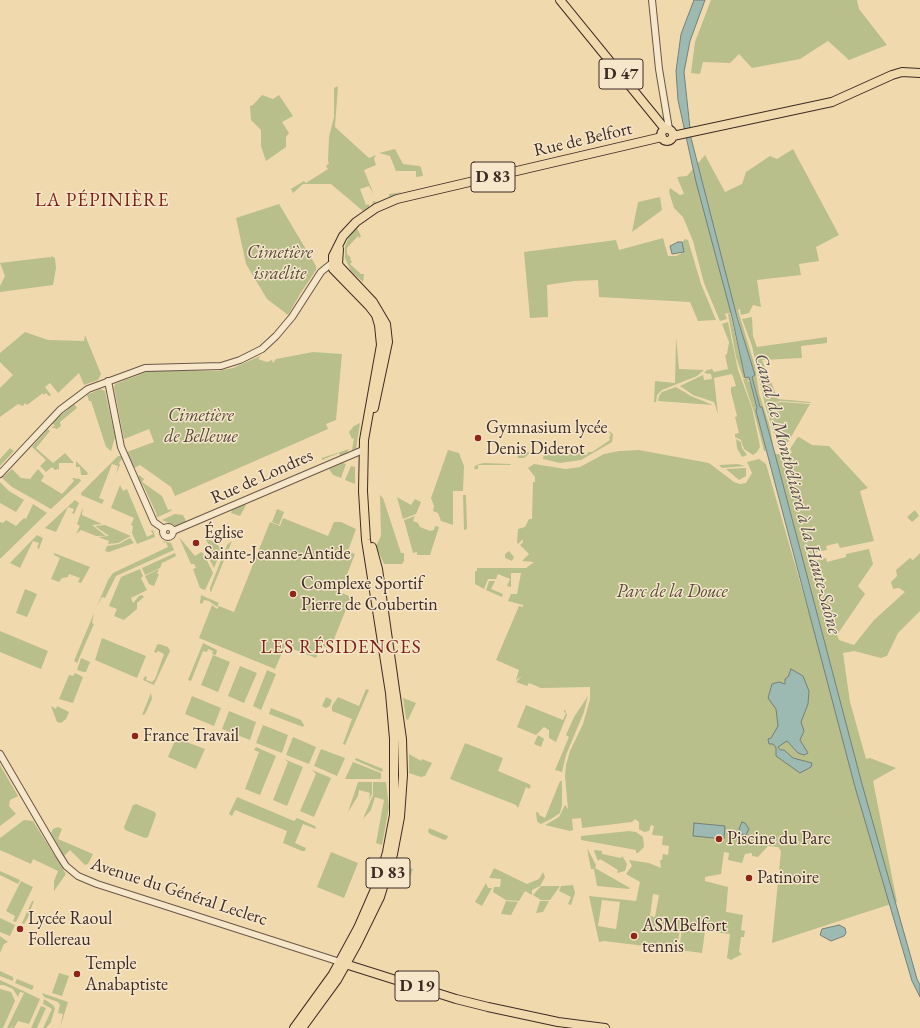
<!DOCTYPE html>
<html>
<head>
<meta charset="utf-8">
<style>
  body { margin:0 }
  canvas { display:block; background:#f1d9ae }
</style>
</head>
<body>
<canvas width="920" height="1028"></canvas>
<script>
const ctx = document.querySelector('canvas').getContext('2d');
ctx.lineJoin = 'round';
function paint(path, color) {
  ctx.fillStyle = color;
  ctx.fill(path, 'evenodd');
}
function poly(rows) {
  const path = new Path2D();
  for (const r of rows) {
    if (r.length === 3) {
      path.moveTo(r[0] + r[2], r[1]);
      path.arc(r[0], r[1], r[2], 0, 2 * Math.PI);
      continue;
    }
    path.moveTo(r[0], r[1]);
    for (let i = 2; i < r.length; i += 2) path.lineTo(r[i], r[i + 1]);
  }
  return path;
}
function trace(path, color, width, dash) {
  ctx.strokeStyle = color;
  ctx.lineWidth = width;
  ctx.lineCap = dash ? 'butt' : 'round';
  ctx.setLineDash(dash || []);
  ctx.stroke(path);
}
function drawText(font, color, halo, rows, align = 'center') {
  ctx.font = font + ' "EB Garamond",serif';
  ctx.lineWidth = 3;
  ctx.setLineDash([]);
  ctx.textBaseline = 'middle';
  ctx.strokeStyle = halo;
  ctx.fillStyle = color;
  for (const [text, x, y, turn = 0] of rows) {
    ctx.save();
    ctx.translate(x, y);
    ctx.rotate((+turn || 0) * Math.PI / 180);
    ctx.textAlign = isNaN(turn) ? turn : align;
    if (halo) ctx.strokeText(text, 0, 0);
    ctx.fillText(text, 0, 0);
    ctx.restore();
  }
}
paint(poly([
  [711,0,857,0,859,9,887,45,849,60,828,41,800,59,752,68,739,54,730,63,703,62,700,74,691,73,695,42],
  [338,86,335,127,369,158,376,155,374,159,376,165,364,170,374,195,369,186,360,189,366,205,369,204,369,207,363,211,331,184,303,184,293,193,291,189,304,181,306,183,328,169,326,166,329,163,328,161,329,137,334,117,334,88],
  [262,95,273,99,279,95,293,116,282,122,289,133,286,137,286,147,266,161,261,146,261,130,251,120,250,106,253,105],
  [395,149,403,164,419,166,421,167,423,176,416,177,416,171,396,171,390,156,379,153],
  [793,149,839,235,816,247,819,261,799,264,801,275,757,280,761,307,753,305,749,313,741,315,740,309,738,310,755,366,759,393,770,427,774,451,762,408,760,408,752,376,755,376,736,311,725,314,727,319,720,321,704,283,693,241,683,217,674,208,669,192,670,188,680,195,684,194,677,177,687,176,705,155,725,192,742,184,746,172,770,156,777,159],
  [403,192,396,194,372,206,373,201,377,202,389,197,389,194],
  [660,197,662,210,632,232,638,202],
  [279,204,316,266,316,270,300,294,288,315,267,299,246,264,236,218],
  [357,228,361,236,359,238,358,236,347,248,347,254,351,258,350,259,352,262,350,264,361,274,364,274,363,282,351,271,345,258,345,246,350,235],
  [663,238,668,256,676,256,684,252,682,242,685,239,688,240,701,284,716,320,698,321,690,302,599,297,598,280,574,281,547,285,548,317,530,318,524,252,616,240,619,250],
  [51,256,55,258,56,268,53,285,0,292,0,286,5,276,0,263,50,257,51,258],
  [730,313,745,378,743,378,736,357,728,314],
  [752,317,753,336,757,347,827,337,827,343,801,346,802,358,762,360,778,399,811,402,810,403,780,401,765,405,752,346,742,319],
  [728,322,738,370,752,408,759,441,760,447,757,452,753,455,744,449,741,440,735,437,735,434,739,433,735,417,737,416,731,392,731,387,736,386,732,374,714,378,718,414,714,402,693,395,680,386,703,375,704,380,712,379,711,374,704,373,707,370,712,369,714,372,728,369,725,355,727,354,729,342,722,324],
  [25,332,48,340,84,341,85,335,101,374,98,380,84,385,79,373,58,393,50,383,45,387,51,395,49,396,46,393,43,395,43,393,27,405,25,403,23,406,18,404,0,417,0,388,13,375,0,362,0,353],
  [676,337,679,369,704,370,697,376,662,390,657,395,656,402,654,402,655,381,675,383],
  [313,352,342,354,336,420,326,424,328,429,175,496,171,487,140,465,134,468,127,452,154,442,149,429,124,439,114,388,115,384,149,371,161,370,217,371,233,368,258,357,261,356,258,359,267,362,272,360,273,363,276,359],
  [749,378,749,380,747,381,750,382,757,408,756,411,766,451,764,451,754,412,743,379],
  [676,387,691,396,713,405,658,401,659,396,662,392],
  [100,389,105,391,115,437,111,451,106,447,91,401,89,401,87,395],
  [781,402,810,404,787,444,779,450,765,405],
  [74,404,77,408,60,422,61,426,57,429,51,427,55,426,52,423],
  [360,423,356,449,352,450,354,438,352,439,349,432,354,426],
  [48,429,50,431,36,448,53,463,65,453,74,463,59,463,59,469,55,470,52,467,46,472,40,466,46,460,32,447],
  [606,429,613,434,612,442,581,460,560,463,543,459,544,453,550,454,550,450,569,454,570,451,587,455,588,452,592,452,610,440,609,437,611,435,609,432,606,433],
  [799,437,812,445,829,446,868,488,860,491,874,541,840,548,838,543,826,546,827,550,812,553,814,561,826,558,827,562,846,557,846,554,869,549,873,564,858,586,865,594,837,635,839,640,854,645,874,620,905,592,899,588,893,589,891,582,897,576,896,570,910,558,913,560,920,553,920,611,898,633,887,656,881,658,854,651,843,653,850,702,866,759,870,758,896,768,873,781,897,902,772,943,781,851,778,847,768,846,758,857,752,856,752,853,745,854,742,863,728,860,729,853,724,852,721,874,705,877,705,881,728,887,726,912,743,915,741,930,745,931,744,937,741,937,739,952,742,954,731,960,727,958,730,934,705,931,702,953,679,950,682,929,680,928,677,950,604,941,599,942,589,896,636,901,640,882,626,874,632,866,629,860,649,863,661,868,660,860,662,860,663,854,668,855,669,846,662,845,663,836,652,835,654,826,651,825,649,831,644,832,639,829,639,822,635,819,632,822,582,828,581,818,572,819,573,830,570,831,545,825,559,817,565,805,568,809,565,776,566,765,570,751,583,724,590,699,590,687,541,688,529,683,527,686,516,682,522,676,516,680,519,670,496,660,519,606,523,607,523,605,508,601,511,594,517,594,521,573,511,573,511,587,507,586,510,579,498,574,496,579,488,579,484,589,475,584,475,571,477,571,477,568,526,568,534,562,522,561,529,554,520,545,523,542,523,539,518,544,517,543,518,529,525,527,529,519,532,519,533,482,535,482,535,477,528,468,534,464,566,469,580,467,604,454,619,451,639,450,709,463,734,482,740,484,746,483,752,473,747,462,759,459,766,464,809,613,855,763,775,454,792,453,790,449,797,438],
  [653,894,659,895,655,917,650,916],
  [602,900,620,902,616,929,598,926],
  [736,439,741,442,742,448,747,455,742,457,737,448],
  [10,448,14,451,0,466,0,459],
  [349,449,347,453,340,456,339,453,322,460,322,458],
  [448,450,459,453,464,466,463,491,453,491,453,525,441,521,438,513,433,511,434,506,431,498],
  [517,451,528,452,530,453,524,458,518,458],
  [118,456,121,456,122,459,119,463,120,465,116,474,118,466,112,464,99,498,104,500,102,504,81,495,81,493],
  [76,461,88,473,87,475,81,475,80,467,76,467],
  [343,463,346,464,341,478,333,475,329,469],
  [484,463,510,464,511,465,478,465,478,469,474,469,475,466,479,464],
  [738,464,745,466,722,468,719,465],
  [351,466,355,467,355,484,345,480],
  [746,468,746,476,739,480,726,469],
  [12,469,21,478,30,479,38,469,44,476,41,481,62,494,74,481,72,478,80,479,81,481,51,509,12,487,2,478],
  [139,475,144,479,142,482,162,496,168,510,172,509,171,511,158,517,155,516,157,515,144,487,138,477],
  [0,482,9,491,24,500,16,512,0,503],
  [120,485,123,491,127,489,147,537,153,534,151,531,153,530,155,537,137,544,132,533,133,526,131,525,134,518,111,508],
  [380,495,383,498,401,553,404,553,404,561,402,564,384,564,376,546,381,536],
  [463,495,466,495,467,529,464,530],
  [397,497,411,505,415,499,421,502,416,514,403,519],
  [75,500,79,503,74,514,72,513,74,509,68,507,56,532,45,528],
  [33,504,47,513,0,559,0,522,3,523,6,520,16,526,24,518,26,519],
  [244,504,246,505,240,516,231,513,232,510],
  [83,507,82,515,102,524,92,525,106,536,96,536,81,530,76,534,80,526,77,524],
  [277,509,284,512,279,525,272,522],
  [915,510,919,516,912,522,907,517],
  [175,514,183,515,187,523,176,526,162,520],
  [415,516,413,521,418,523,420,527,430,531,434,530,435,526,439,527,430,555,417,555,417,552,413,553,404,520],
  [283,518,328,536,334,522,341,522,356,529,348,551,355,554,340,592,351,597,330,649,321,645,316,658,285,646,275,669,199,638,212,605,217,609,219,606,234,612,270,522,280,526],
  [105,525,131,536,118,543,108,544,109,541,98,537,109,536,95,526],
  [37,535,43,538,39,549,37,548,39,543,33,541,20,568,10,563,8,565],
  [179,537,195,556,201,552,204,554,213,573,205,590,200,588,193,569,196,568,194,564,191,564],
  [130,538,134,543,109,552,105,551,107,546,119,544],
  [205,538,214,542,221,548,221,551,214,568,206,553,206,550,211,549],
  [163,541,171,543,174,550,116,576,105,598,102,597,97,606,108,580,113,573,168,547,166,542,164,543],
  [232,541,211,592,210,591,210,588,227,545],
  [509,551,514,557,512,561,505,558,505,554],
  [54,553,90,567,81,583,78,582,80,578,69,574,68,577,62,578,59,582,51,579,60,558,54,555],
  [175,553,176,556,162,563,160,568,145,575,142,568],
  [140,569,143,576,141,578,147,590,131,598,133,603,139,596,142,595,144,597,137,603,137,609,124,620,114,616,117,609,109,606,121,577],
  [159,569,157,574,159,574,154,586,149,584,145,576],
  [489,581,495,581,491,589,503,594,502,597,486,590],
  [25,589,37,594,27,617,16,613],
  [201,595,219,603,217,607,209,601,204,600,202,604,200,603],
  [94,613,92,623,94,624,77,663,74,661],
  [0,631,48,651,41,669,0,652],
  [102,638,146,656,137,678,95,660],
  [203,643,217,650,216,655,212,654,213,651,208,649,207,652,203,651,191,681,188,680],
  [159,644,168,647,170,651,154,685,143,680,145,676,147,677,146,680,152,682,155,679,164,654,158,651,156,653,154,652,157,645],
  [213,655,230,662,218,692,201,685],
  [81,658,90,662,86,672,84,672,77,670],
  [240,666,257,673,244,703,228,696],
  [267,670,276,674,261,710,253,706],
  [75,673,83,677,73,703,59,699,69,675,73,676],
  [366,689,369,690,345,745,343,744,352,719,332,711,332,706,338,697,359,706],
  [151,693,152,699,145,714,137,717,142,715],
  [192,696,221,708,214,726,185,714],
  [588,696,584,712,566,755,562,772,555,770,569,737,566,735,574,717],
  [326,697,332,700,330,706,326,708,322,706],
  [403,698,416,703,408,720,406,719],
  [526,705,563,720,566,713,564,712,565,709,567,715,556,742,549,738,549,730,544,727,536,735,517,727],
  [51,706,56,709,57,706,69,712,66,719,61,723,57,722],
  [271,708,301,720,304,725,303,727,269,714],
  [229,711,256,722,250,740,222,729],
  [263,725,288,735,282,753,256,743],
  [538,735,544,739,541,747,534,744],
  [293,737,316,747,309,764,286,755],
  [176,738,205,749,196,769,168,757],
  [465,743,503,758,498,771,529,784,531,786,529,789,526,787,518,808,516,805,450,779],
  [256,747,276,756,260,795,245,789,259,752,254,750],
  [321,749,345,758,337,776,314,766],
  [409,754,421,761,422,759,432,763,425,776,421,777,409,773],
  [356,758,383,769,382,772,355,760],
  [284,759,303,767,287,806,273,800,288,762],
  [353,762,381,773,381,779,345,779],
  [0,765,18,796,10,800,9,806,16,814,0,826],
  [312,770,331,778,314,817,300,811,316,774],
  [560,781,562,781,562,805,560,813,551,819,541,824,539,823,537,821,536,812,539,813,539,815,545,818],
  [358,782,372,782,372,794,369,800,370,793,359,790,358,796,348,812],
  [373,782,386,782,389,807,382,845,376,843,384,800,375,797,371,810,363,819,373,795],
  [237,797,294,821,297,818,315,826,316,829,303,824,295,843,306,848,305,851,302,851,283,843,287,831,235,810,232,816,229,814],
  [136,804,155,812,156,815,148,837,145,838,125,830,124,827,133,805],
  [24,820,33,821,66,874,54,891,54,881,58,871,33,859,31,864,0,850,0,838],
  [58,827,62,829,58,839,93,854,88,864,85,865,70,850,64,856,51,833,53,829],
  [429,828,448,836,447,839,444,840,430,834,428,832],
  [629,831,636,832,643,837,644,847,638,853,636,853,636,850,581,840,581,836],
  [587,848,596,865,595,868,630,888,629,889,597,886,594,869,591,869],
  [595,850,602,851,602,854,621,858,622,856,623,857,627,864,625,871,617,873,618,870,600,859,598,861,594,851],
  [331,852,358,863,344,898,317,887],
  [401,865,413,869,406,887,394,882],
  [494,868,527,884,539,879,543,872,545,877,540,886,532,890,532,895,525,891,519,901,506,900,493,892,494,887,500,887,501,879,489,878],
  [0,871,20,880,18,884,0,875],
  [21,881,33,887,16,922,13,921,15,916,6,911],
  [486,883,488,888,492,888,482,906,475,902],
  [573,885,575,893,571,905,568,904,571,897,559,891,561,886],
  [541,886,560,886,550,900,541,900,533,895],
  [32,901,34,901,29,913,30,914,24,924,22,923],
  [506,901,518,902,511,915,501,914],
  [540,901,549,901,543,912,536,913],
  [0,918,15,925,10,936,0,932],
  [0,936,8,942,4,944,0,953],
  [0,971,13,977,13,981,0,976],
  [59,973,69,976,62,996,52,993],
  [17,979,34,986,32,990,15,983],
  [0,980,40,999,29,1024,18,1021,14,1028,12,1028,13,1025,11,1028,7,1028,24,993,20,992,18,997,13,989,4,985,0,985],
  [0,989,11,992,15,1001,3,1028,0,1028],
  [42,993,68,1002,60,1028,63,1014,58,1013,60,1005,58,1002,44,997],
  [44,999,53,1005,55,1008,51,1022,46,1028,43,1028,52,1009,43,1004],
  [41,1006,46,1008,37,1028,31,1028]
]), '#b8bf8b');
const water = poly([
  [694,0,705,0,690,41,684,72,691,138,737,317,755,375,752,377,760,407,762,407,775,454,862,784,917,979,920,985,920,997,912,981,855,787,756,411,757,408,749,377,745,378,732,317,696,182,678,100,676,71,681,34,694,0],
  [678,242,682,242,684,252,672,254,670,246,678,242],
  [791,669,803,676,809,691,808,704,801,722,804,731,800,740,808,753,804,755,798,753,787,741,778,747,780,750,784,750,793,758,812,763,811,767,800,773,776,756,776,748,773,744,769,744,768,739,771,738,778,726,776,709,768,698,772,684,779,682,785,684,785,679,788,677,791,669],
  [742,822,745,823,749,829,746,835,742,834,739,839,736,838,736,834,739,834,741,832,739,829,742,822],
  [694,823,725,826,724,839,693,836,694,823],
  [839,925,845,928,846,933,844,936,831,941,820,935,822,929,839,925]
]);
paint(water, '#9cb9b2');
trace(water, '#76807a', 1);
const tertiary = poly([
  [652,0,659,69,669,129],
  [108,381,121,447,154,522,164,529],
  [0,474,60,410,88,389,145,368,221,366,240,360,262,349,276,336,292,317,321,272,332,263,335,263],
  [168,532,5],
  [173,531,363,450],
  [0,754,59,855,66,866,78,876,97,884,340,962]
]);
const primary = poly([
  [560,0,665,129],
  [667,135,6],
  [673,136,832,102,892,75,902,72,920,73],
  [339,249,338,264,340,267,373,302,386,324,388,342,374,408],
  [342,963,456,999,488,1007,558,1022,605,1028],
  [294,1028,333,974,358,928,379,880,387,852,394,815,394,739,390,693,366,540,363,491,364,440,381,345,379,325,376,315,369,306,333,269,333,256,343,236,356,222,376,208,397,199,662,137],
  [302,1028,337,980,357,944,380,897,393,854,400,817,403,775,402,739,378,569,372,547]
]);
trace(tertiary, '#6a5647', 8);
trace(primary, '#3d2b25', 10);
trace(tertiary, '#f6e6ca', 6);
trace(primary, '#f1d9ae', 8);
for (const [x, y, r, color] of [
  [478,438,4,"#8f2418"],
  [196,543,4,"#8f2418"],
  [293,594,4,"#8f2418"],
  [135,736,4,"#8f2418"],
  [719,839,4,"#8f2418"],
  [749,878,4,"#8f2418"],
  [20,929,4,"#8f2418"],
  [634,936,4,"#8f2418"],
  [77,974,4,"#8f2418"]
]) {
  const dot = new Path2D();
  dot.arc(x, y, r, 0, 2 * Math.PI);
  ctx.fillStyle = color;
  ctx.fill(dot);
  trace(dot, '#f6e6ca', 1.5);
}
for (const [x, y, w] of [
  [621,74,44],
  [493,177,44],
  [388,873,44],
  [417,986,44]
]) {
  const box = new Path2D();
  box.roundRect(x - w / 2, y - 15, w, 30, 3);
  ctx.fillStyle = '#f6e6ca';
  ctx.fill(box);
  trace(box, '#3d2b25', 1);
}
drawText('bold 17px', '#3d2b25', null, [
  ["D 47",621,74],
  ["D 83",493,177],
  ["D 83",388,873],
  ["D 19",417,986]
]);
drawText('18px', '#3d2b25', '#f6e6ca', [
  ["Rue de Belfort",583,140,-13],
  ["Rue de Londres",262,477,-24],
  ["Avenue du Général Leclerc",179,892,18]
]);
drawText('italic 18px', '#564939', '#f6e6ca', [
  ["Cimetière",280,253],
  ["israélite",280,274],
  ["Cimetière",201,416],
  ["de Bellevue",201,437],
  ["Parc de la Douce",672,592]
]);
drawText('18px', '#3d2b25', '#f6e6ca', [
  ["Gymnasium lycée",486,428],
  ["Denis Diderot",486,449],
  ["Église",204,533],
  ["Sainte-Jeanne-Antide",204,554],
  ["Complexe Sportif",301,584],
  ["Pierre de Coubertin",301,605],
  ["France Travail",143,736],
  ["Piscine du Parc",727,839],
  ["Patinoire",757,878],
  ["Lycée Raoul",28,919],
  ["Follereau",28,940],
  ["ASMBelfort",642,926],
  ["tennis",642,947],
  ["Temple",85,964],
  ["Anabaptiste",85,985]
], 'left');
ctx.letterSpacing = '1px';
drawText('19px', '#7a1f14', '#f6e6ca', [
  ["LA PÉPINIÈRE",102,201],
  ["LES RÉSIDENCES",341,648]
]);
ctx.letterSpacing = '0px';
drawText('italic 19px', '#554e48', '#f6e6ca', [
  ["Canal de Montbéliard à la Haute-Saône",797,494,75]
]);
</script>
</body>
</html>
